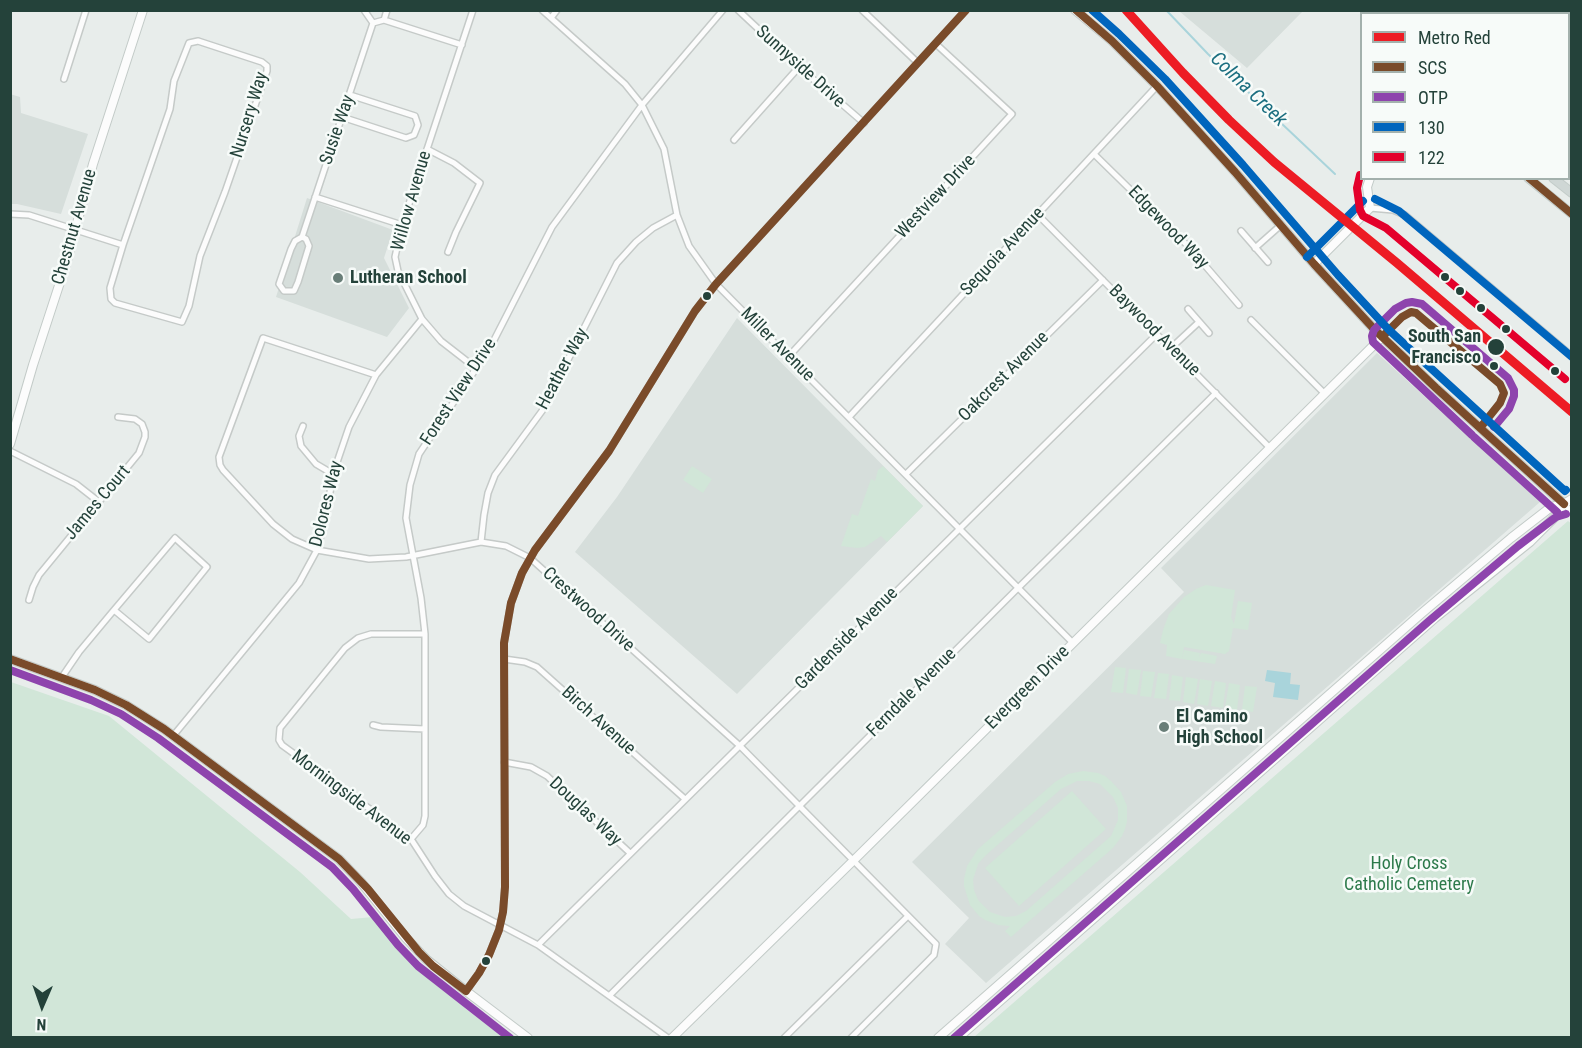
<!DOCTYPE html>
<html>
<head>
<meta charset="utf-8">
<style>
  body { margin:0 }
  #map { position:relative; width:1582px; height:1048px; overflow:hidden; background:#e8edeb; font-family:"Roboto Condensed",sans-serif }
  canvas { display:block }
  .frame { position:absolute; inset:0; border:12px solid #24423a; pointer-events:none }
  .legend { position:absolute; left:1360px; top:12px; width:210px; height:168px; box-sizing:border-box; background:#f7fbf9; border:2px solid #a3b1ad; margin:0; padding:8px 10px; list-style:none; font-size:18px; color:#24423a }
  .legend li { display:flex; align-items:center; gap:12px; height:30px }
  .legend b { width:30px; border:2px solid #a3b1ad }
  .north { position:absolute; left:12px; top:976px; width:60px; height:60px; -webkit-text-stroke:4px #f7fbf9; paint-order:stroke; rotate:182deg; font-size:16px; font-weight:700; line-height:24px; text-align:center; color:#24423a }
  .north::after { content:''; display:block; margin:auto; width:21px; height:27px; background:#24423a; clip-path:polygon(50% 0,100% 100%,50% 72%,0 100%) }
</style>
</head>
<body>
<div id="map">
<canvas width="1582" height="1048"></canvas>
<div class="frame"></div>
<ul class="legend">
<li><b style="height:8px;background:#ed1c24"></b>Metro Red</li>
<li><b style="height:8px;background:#7a4b2a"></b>SCS</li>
<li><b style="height:8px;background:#8e44ad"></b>OTP</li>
<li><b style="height:8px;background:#0065bd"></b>130</li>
<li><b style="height:8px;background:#e4002b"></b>122</li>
</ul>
<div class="north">N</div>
</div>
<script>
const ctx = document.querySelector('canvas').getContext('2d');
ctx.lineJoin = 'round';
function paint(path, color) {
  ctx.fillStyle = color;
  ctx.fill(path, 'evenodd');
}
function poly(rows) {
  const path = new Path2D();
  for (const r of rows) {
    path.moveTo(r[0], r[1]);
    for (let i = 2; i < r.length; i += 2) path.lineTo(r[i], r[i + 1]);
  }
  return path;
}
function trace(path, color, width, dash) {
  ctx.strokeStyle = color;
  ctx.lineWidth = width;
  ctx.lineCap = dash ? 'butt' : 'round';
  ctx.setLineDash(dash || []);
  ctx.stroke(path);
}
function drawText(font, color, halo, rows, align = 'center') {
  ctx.font = font + ' "Roboto Condensed",sans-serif';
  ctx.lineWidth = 5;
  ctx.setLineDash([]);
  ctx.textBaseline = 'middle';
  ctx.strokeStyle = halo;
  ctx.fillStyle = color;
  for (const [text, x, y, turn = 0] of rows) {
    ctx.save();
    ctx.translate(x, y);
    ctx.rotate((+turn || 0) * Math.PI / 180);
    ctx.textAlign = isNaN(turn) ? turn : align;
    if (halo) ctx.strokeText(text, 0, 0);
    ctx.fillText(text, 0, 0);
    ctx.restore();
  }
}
paint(poly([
  [1179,11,1303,11,1247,68],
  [10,94,20,97,21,113,88,134,61,214,17,204,11,204],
  [307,198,393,230,384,258,409,308,387,337,276,297],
  [737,318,923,506,737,694,575,552,617,497],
  [1377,353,1540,502,986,983,945,944,969,918,912,862,1184,592,1161,568]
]), '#d6dedb');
paint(poly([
  [692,466,712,479,703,493,683,480],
  [883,466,923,506,887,542,881,536,865,547,857,548,841,546,852,514,858,516,871,479,875,481,878,470],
  [1568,521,1572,524,1571,1037,974,1037],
  [1206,585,1235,590,1231,617,1234,624,1238,601,1252,603,1248,630,1233,628,1229,651,1225,654,1184,647,1182,659,1166,656,1167,645,1160,643,1163,630,1169,614,1184,597,1196,589],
  [1184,650,1200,653,1199,658,1201,653,1217,656,1215,664,1182,659],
  [1115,667,1126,668,1123,693,1111,692],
  [1129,669,1141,670,1137,695,1126,693],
  [1143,671,1155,672,1151,697,1140,696],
  [1158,673,1169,674,1166,699,1154,698],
  [1172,675,1183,677,1180,701,1169,700],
  [1186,677,1198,679,1194,704,1183,702],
  [1200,679,1212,681,1208,706,1197,704],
  [1215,681,1226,683,1223,708,1211,706],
  [11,682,109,716,300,872,351,919,373,917,406,958,436,985,460,1002,466,1009,503,1037,11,1037],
  [1229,683,1240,685,1237,710,1225,708],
  [1245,686,1257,687,1253,712,1242,710],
  [1083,771,1098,773,1105,776,1111,781,1121,792,1127,806,1127,821,1125,829,1122,836,1113,848,1011,937,1005,931,1010,926,998,925,985,920,979,916,970,905,964,886,964,879,967,866,978,849,1055,782,1068,774],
  [1077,781,1089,781,1100,784,1113,797,1118,808,1118,820,1111,836,1026,911,1016,916,1005,917,990,912,978,900,974,890,973,880,978,864,985,856,1061,789],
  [1072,791,1106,829,1019,906,985,868]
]), '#d1e6d8');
paint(poly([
  [1267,670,1291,673,1290,684,1300,685,1298,700,1273,697,1275,683,1265,681]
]), '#a9d4db');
trace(poly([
  [1166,10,1208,54,1335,174]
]), '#a9d4db', 2);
const street = poly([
  [364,10,373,23],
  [473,10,402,225,395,257,398,271,422,319,441,341,477,369],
  [542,10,625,84,642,105,664,149,677,215,689,246,716,284,1073,643],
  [738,10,799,67,864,123],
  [862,10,918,63],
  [1523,10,1525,14],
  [551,18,557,10],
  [1568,18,1572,15],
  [384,20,462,45],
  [373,23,384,20,387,10],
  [198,41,262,62,267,66,267,71,225,192,200,256,189,306,182,322,115,303,111,299,110,288,123,245,170,109,174,81,189,43,198,41],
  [64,79,86,10],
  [1568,104,1572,101],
  [1568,109,1572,113],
  [342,117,406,138,414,135,418,125,415,116,350,95],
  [734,140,799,67],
  [427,149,454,163,480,183,456,232,448,252],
  [1094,154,1190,248,1239,305],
  [315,197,402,225],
  [1370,208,1393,210,1405,215,1572,356],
  [10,214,29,215,123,245],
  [1038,215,1269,447],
  [1241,231,1268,262],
  [302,237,373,23],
  [302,237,306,239,309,246,298,282,294,291,284,291,279,284,291,249,295,241,302,237],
  [1255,248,1281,225],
  [1188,309,1209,333],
  [1251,320,1324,393],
  [1171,348,1199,322],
  [789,356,1012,114,936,44],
  [376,375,263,338,219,457,220,465,223,470,273,524,292,539,317,550,369,559,406,557,481,542,506,546,530,558,740,746,936,944,934,955,851,1038],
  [849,417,1157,86],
  [303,426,299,436,301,446,316,464,333,474],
  [10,451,76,484,99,502],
  [906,474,1103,280],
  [1564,504,1572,512],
  [175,538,207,567,149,639,114,610,175,538],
  [481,542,484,515,488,493,495,475,542,411,617,263,636,242,653,228,677,215],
  [29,600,33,587,39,575,139,453,145,437,145,432,142,424,135,419,118,417],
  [425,634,371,634,358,638,345,648,280,728,279,740,282,745,411,839,435,876,449,894,464,906,538,945,668,1038],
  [504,659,525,662,537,667,685,799],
  [62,677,79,652,114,610],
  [373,725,381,727,425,729],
  [173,736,299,583,317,550,326,517,333,474,349,427,376,375,422,319],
  [504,762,531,767,547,776,630,853],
  [411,839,423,825,425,816,425,634,421,598,406,518,410,485,419,454,491,346,552,227,642,105,723,10],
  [538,945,1157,334],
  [466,991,479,973,489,955,499,930,503,912,505,887,504,643,511,603,522,573,535,550,609,451,695,311,716,284,966,10],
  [610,995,1014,592,1216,393],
  [784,1038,908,916]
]);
const secondary = poly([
  [1075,10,1112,41,1157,86,1235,172,1314,264,1374,329,1436,388,1564,504],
  [1314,264,1370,208,1367,187,1370,178],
  [10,444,33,365,66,264,93,164,143,10],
  [10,659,95,690,126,705,164,729,339,859,361,882,406,938,426,959,466,991,528,1038],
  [672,1038,854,860,1382,337],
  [938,1038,1422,613,1511,538,1551,507,1564,504],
  [958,1038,1435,618,1530,542,1557,515,1564,504,1572,499]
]);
const primary = poly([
  [1404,10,1406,14],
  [1423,10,1425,14],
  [1528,178,1572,214],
  [1553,178,1572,193]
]);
trace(street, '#c5cac8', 8);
trace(secondary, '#c3cbc8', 10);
trace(primary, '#c3ccc9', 10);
trace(street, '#fcfcfc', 5);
trace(secondary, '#fcfcfc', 8);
trace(primary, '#cfd7d5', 8);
trace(poly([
  [1076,10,1112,41,1157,86,1235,172,1314,264,1374,329,1436,388,1564,504],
  [1529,178,1572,214],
  [1382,337,1402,317,1411,312,1416,313,1500,384,1504,393,1500,403,1480,428],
  [10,659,95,690,126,705,164,729,339,859,368,889,419,952,433,966,466,991],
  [466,991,479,973,489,955,499,930,503,912,505,887,504,643,511,603,522,573,535,550,609,451,695,311,716,284,966,10]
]), '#7a4b2a', 8);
trace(poly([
  [1472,435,1373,342,1372,336,1374,330,1395,309,1406,303,1412,302,1422,304,1508,378,1514,390,1514,396,1509,409,1494,427],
  [1474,437,1557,512],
  [10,670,91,700,121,714,158,738,332,867,353,889,398,945,418,966,510,1038],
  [954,1038,1429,621,1518,546,1556,517,1566,514]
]), '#8e44ad', 8);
trace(poly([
  [1092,10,1119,34,1165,79,1243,165,1338,275,1389,330,1565,491,1566,490],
  [1375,199,1399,211,1572,357],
  [1307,257,1363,201]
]), '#0065bd', 8);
trace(poly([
  [1360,175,1357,188,1360,210,1363,216,1386,228,1565,379]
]), '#e4002b', 8);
trace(poly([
  [1126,10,1183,73,1229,120,1274,162,1397,263,1572,412]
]), '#ed1c24', 9);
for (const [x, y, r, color] of [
  [1445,277,5,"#24423a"],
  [338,278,6,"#697e78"],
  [1460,291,5,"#24423a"],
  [707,296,5,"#24423a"],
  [1481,308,5,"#24423a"],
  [1506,329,5,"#24423a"],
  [1496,347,9,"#24423a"],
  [1494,366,5,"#24423a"],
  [1555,371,5,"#24423a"],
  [1164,727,6,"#697e78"],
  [486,961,5,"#24423a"]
]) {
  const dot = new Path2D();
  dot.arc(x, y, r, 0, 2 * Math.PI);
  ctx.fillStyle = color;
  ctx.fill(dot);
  trace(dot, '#f7fbf9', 2);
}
drawText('18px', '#24423a', '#f7fbf9', [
  ["Sunnyside Drive",800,67,42],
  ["Nursery Way",250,115,-73],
  ["Susie Way",338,130,-71],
  ["Westview Drive",936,197,-47],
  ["Willow Avenue",412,201,-74],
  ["Chestnut Avenue",75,227,-74],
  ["Edgewood Way",1168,228,46],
  ["Sequoia Avenue",1003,252,-47],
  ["Baywood Avenue",1154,331,45],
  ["Miller Avenue",777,345,45],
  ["Heather Way",563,369,-62],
  ["Oakcrest Avenue",1004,377,-45],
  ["Forest View Drive",459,392,-57],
  ["James Court",98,503,-50],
  ["Dolores Way",327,504,-76],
  ["Crestwood Drive",588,610,42],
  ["Gardenside Avenue",847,639,-45],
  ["Evergreen Drive",1028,688,-45],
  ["Ferndale Avenue",912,693,-45],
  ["Birch Avenue",598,721,42],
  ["Morningside Avenue",351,798,37],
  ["Douglas Way",585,812,43]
]);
drawText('bold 18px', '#24423a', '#f7fbf9', [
  ["Lutheran School",350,278],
  ["El Camino",1176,717],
  ["High School",1176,738]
], 'left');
drawText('bold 18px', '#24423a', '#f7fbf9', [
  ["South San",1481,337],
  ["Francisco",1481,358]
], 'right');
drawText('18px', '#2d7a4b', '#f7fbf9', [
  ["Holy Cross",1409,864],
  ["Catholic Cemetery",1409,885]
]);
drawText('italic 20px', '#1c6f80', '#f7fbf9', [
  ["Colma Creek",1248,90,44]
]);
</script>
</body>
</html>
